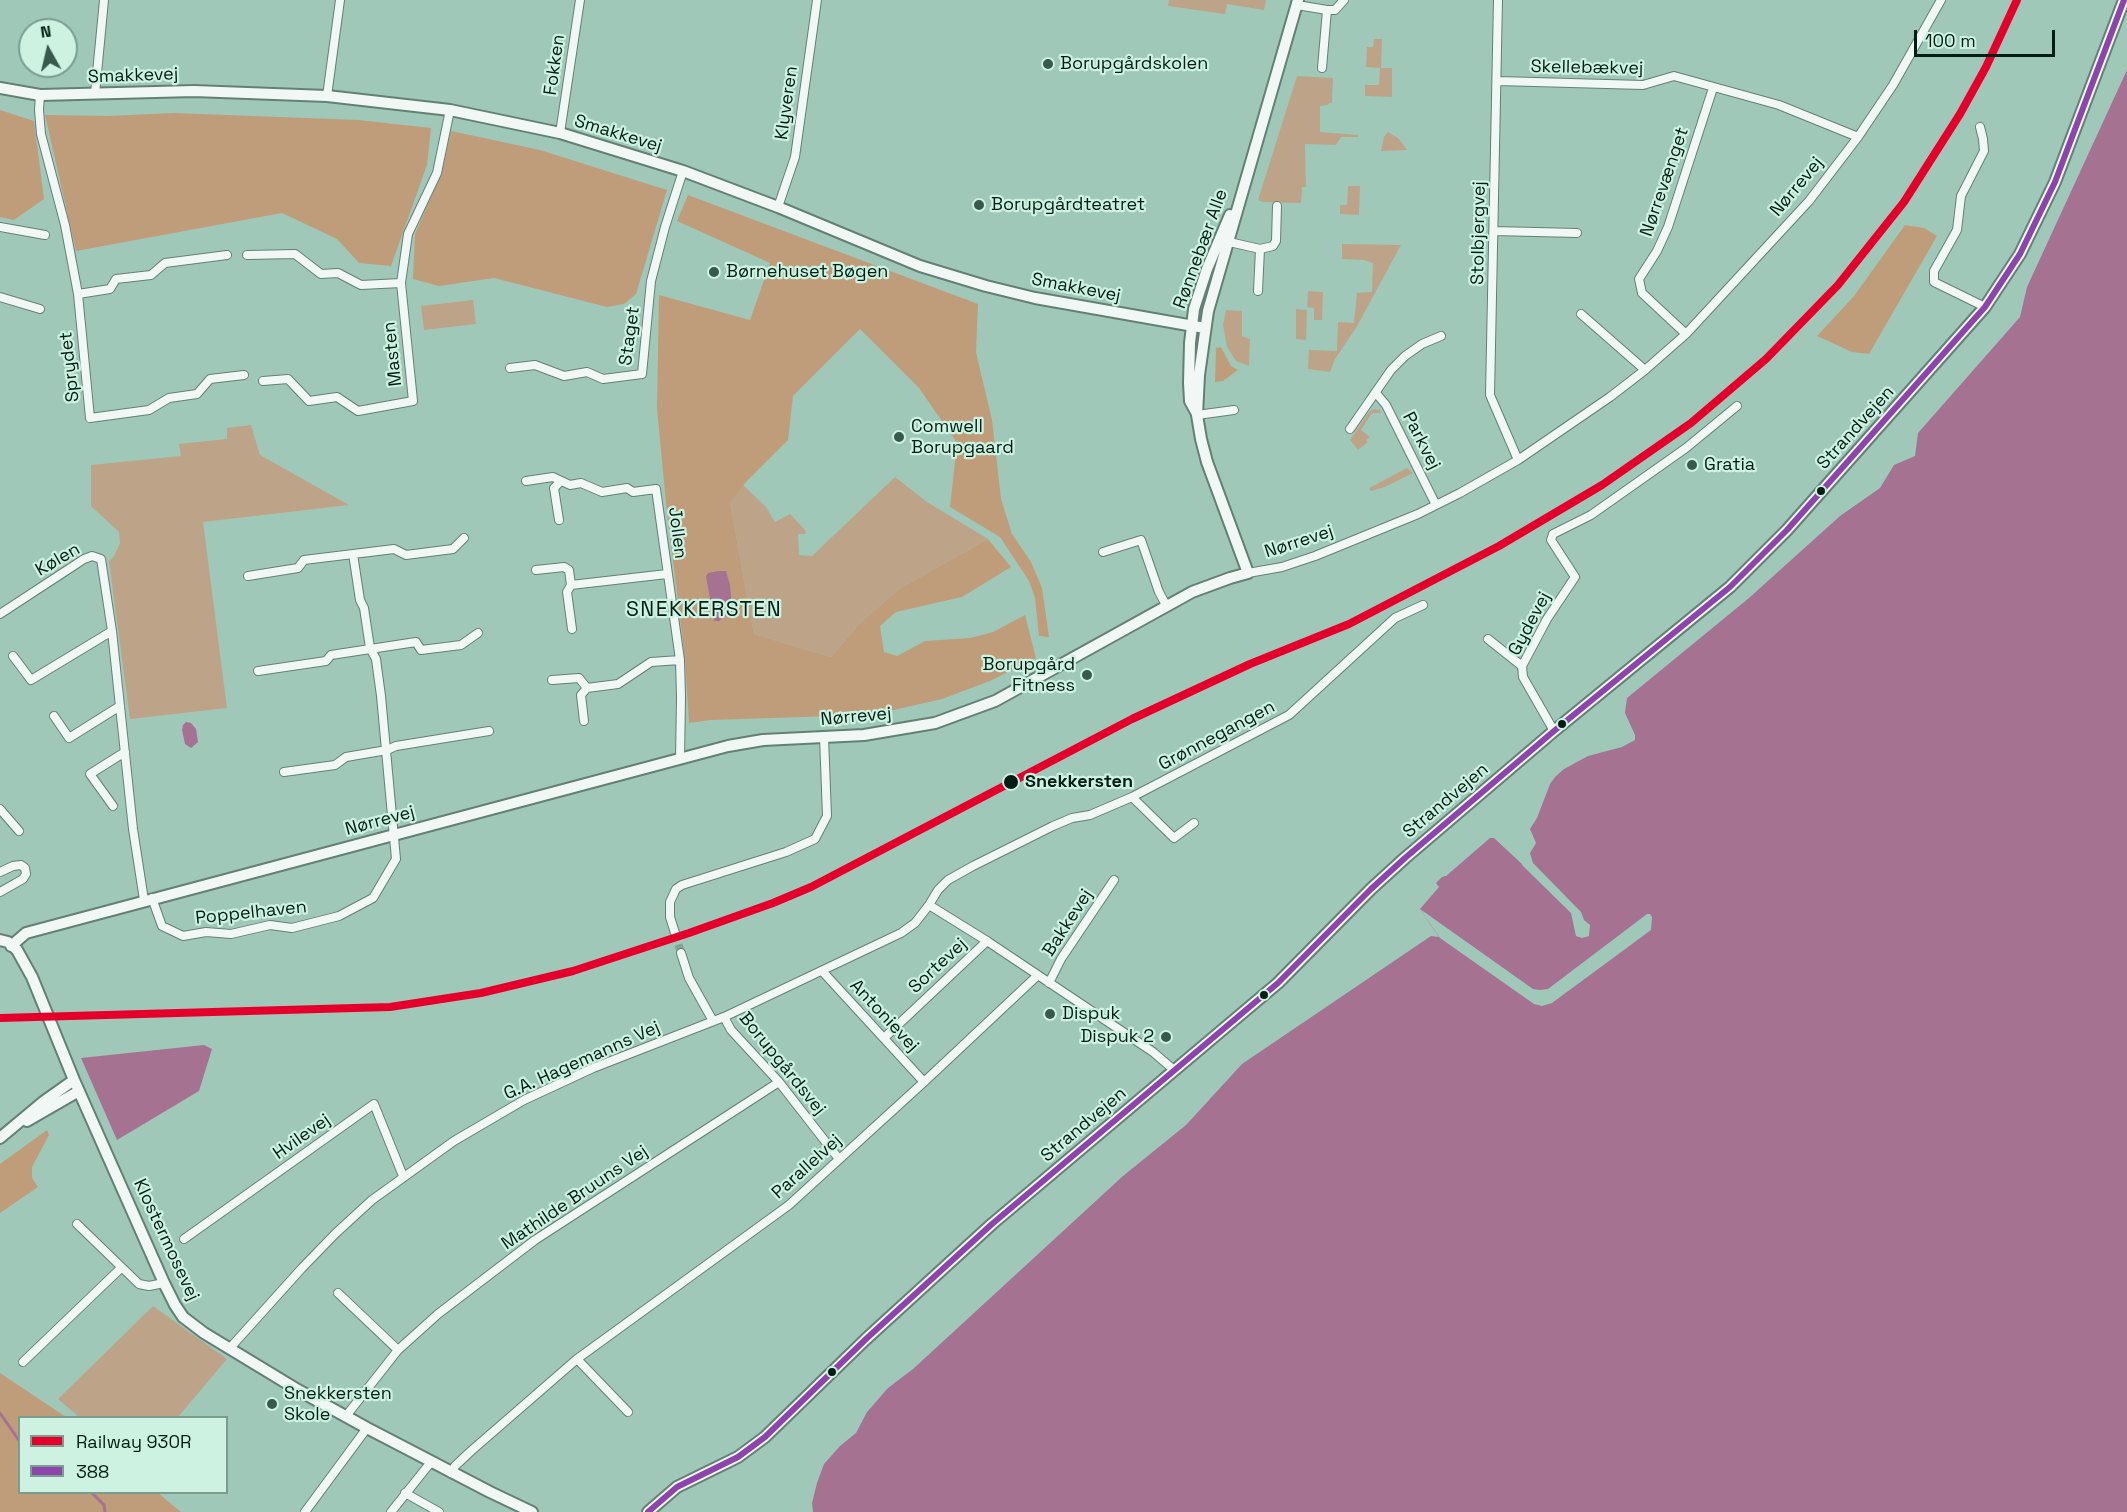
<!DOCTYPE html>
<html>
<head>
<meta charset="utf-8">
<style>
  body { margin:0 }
  #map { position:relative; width:2127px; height:1512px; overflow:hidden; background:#a0c8b8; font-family:"Space Grotesk",sans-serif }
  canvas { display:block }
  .legend { position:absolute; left:18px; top:1416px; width:210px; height:78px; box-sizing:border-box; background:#cdf2e2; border:2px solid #7b9d8f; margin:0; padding:8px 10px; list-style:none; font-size:18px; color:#001e13 }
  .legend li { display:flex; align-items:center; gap:12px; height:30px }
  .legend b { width:30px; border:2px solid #7b9d8f }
  .north { position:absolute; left:18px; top:18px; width:60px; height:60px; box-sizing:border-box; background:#cdf2e2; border:2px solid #7b9d8f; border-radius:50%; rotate:352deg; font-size:16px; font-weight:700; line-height:24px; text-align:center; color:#001e13 }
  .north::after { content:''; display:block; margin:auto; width:21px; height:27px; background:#385a4d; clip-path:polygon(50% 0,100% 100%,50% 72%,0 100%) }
  .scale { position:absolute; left:1914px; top:30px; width:141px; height:27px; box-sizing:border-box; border:3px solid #001e13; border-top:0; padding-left:8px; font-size:18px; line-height:21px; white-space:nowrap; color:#001e13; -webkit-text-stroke:4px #cdf2e2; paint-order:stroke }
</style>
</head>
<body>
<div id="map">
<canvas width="2127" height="1512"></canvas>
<ul class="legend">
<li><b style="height:8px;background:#e4002b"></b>Railway 930R</li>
<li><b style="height:8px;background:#8e44ad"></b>388</li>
</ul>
<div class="north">N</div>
<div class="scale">100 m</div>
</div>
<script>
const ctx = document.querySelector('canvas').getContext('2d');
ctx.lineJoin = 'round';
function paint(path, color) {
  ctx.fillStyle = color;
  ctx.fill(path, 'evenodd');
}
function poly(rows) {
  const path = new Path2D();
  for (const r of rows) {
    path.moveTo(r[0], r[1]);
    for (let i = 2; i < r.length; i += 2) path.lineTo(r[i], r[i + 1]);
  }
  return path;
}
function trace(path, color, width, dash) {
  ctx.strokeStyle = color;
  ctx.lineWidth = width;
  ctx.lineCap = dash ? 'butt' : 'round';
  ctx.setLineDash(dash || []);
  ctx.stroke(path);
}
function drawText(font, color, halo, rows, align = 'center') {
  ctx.font = font + ' "Space Grotesk",sans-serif';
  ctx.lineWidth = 4.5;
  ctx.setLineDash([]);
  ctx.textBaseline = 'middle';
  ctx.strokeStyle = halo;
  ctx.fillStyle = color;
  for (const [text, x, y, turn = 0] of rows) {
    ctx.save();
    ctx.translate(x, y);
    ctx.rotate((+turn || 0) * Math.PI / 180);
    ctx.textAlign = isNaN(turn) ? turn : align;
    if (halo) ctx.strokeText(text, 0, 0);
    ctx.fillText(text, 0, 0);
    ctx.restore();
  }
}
paint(poly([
  [1169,0,1266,0,1264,10,1227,4,1225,14,1168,6],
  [1374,39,1382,39,1381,68,1392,68,1392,97,1365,96,1365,85,1379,85,1380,68,1366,67,1367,47,1373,47],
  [1297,76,1333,78,1332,103,1329,103,1328,105,1320,106,1320,132,1358,135,1358,137,1341,137,1336,145,1305,144,1306,187,1302,187,1301,203,1263,202,1258,200],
  [1388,132,1399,139,1407,150,1381,151,1384,137],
  [1348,186,1360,186,1359,215,1340,214,1340,205,1347,205],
  [1342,244,1401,245,1356,328,1335,359,1330,372,1308,369,1309,350,1337,351,1338,322,1354,323,1357,293,1372,292,1373,263,1364,260,1342,259],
  [1308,291,1323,292,1322,320,1314,320,1314,308,1307,307],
  [473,300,476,324,424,330,421,306],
  [1296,309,1307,310,1306,340,1296,339],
  [1226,310,1242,311,1242,336,1250,339,1249,366,1236,361,1227,347,1223,325],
  [1374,409,1380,410,1381,413,1372,413,1361,430,1370,437,1366,440,1368,442,1358,450,1350,440,1369,412],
  [251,425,260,455,349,505,203,522,227,708,130,719,109,561,114,556,120,543,119,532,91,506,91,465,181,456,179,444,227,439,227,428],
  [1407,468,1413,473,1385,487,1371,491,1369,488],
  [895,477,927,502,988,539,899,589,860,623,831,657,754,634,730,502,740,482,766,507,775,522,790,514,805,530,806,534,798,534,799,555,812,556],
  [153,1306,227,1359,178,1417,79,1417,58,1399]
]), '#bda488');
paint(poly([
  [0,110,34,121,44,199,14,220,0,217],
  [174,113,359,120,431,128,427,165,391,266,359,263,337,239,282,213,76,251,45,115,107,116],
  [451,131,540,150,667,190,636,294,624,304,607,307,494,278,439,286,413,279,415,234,442,172],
  [688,195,978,304,976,352,992,420,1001,499,1012,534,1031,562,1042,588,1049,637,1039,636,1035,598,1029,581,1000,537,950,507,957,443,919,388,860,329,793,396,788,440,746,482,730,502,754,634,831,657,860,623,899,589,988,539,1011,567,962,597,896,612,880,626,884,652,897,656,925,641,970,638,993,632,1025,615,1036,658,990,681,942,699,885,712,835,716,711,720,689,723,685,659,666,503,657,408,659,295,750,320,770,263,677,221],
  [1905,225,1924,228,1937,236,1869,354,1852,352,1817,336,1854,296],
  [1221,347,1231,366,1238,370,1223,381,1215,382,1216,348],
  [47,1130,49,1135,32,1167,32,1178,38,1187,0,1213,0,1164],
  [0,1373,66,1417,20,1418,20,1492,158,1493,181,1512,0,1512]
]), '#c09d7a');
paint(poly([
  [2127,70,2127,1512,813,1512,812,1503,817,1483,824,1464,840,1446,856,1433,867,1412,888,1388,913,1369,1123,1176,1186,1125,1242,1064,1431,936,1439,937,1420,909,1439,887,1436,883,1442,877,1446,876,1490,838,1494,838,1523,865,1536,843,1530,829,1537,818,1550,784,1555,777,1564,769,1588,756,1622,747,1635,740,1635,735,1625,713,1627,698,1749,598,1840,516,1880,488,1894,465,1915,456,1918,433,2020,317,2027,287],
  [718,571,726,571,730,585,732,607,732,613,719,621,714,621,706,576,708,573],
  [186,722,191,723,196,729,198,742,191,748,185,744,182,730,183,725],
  [204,1045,212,1049,199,1091,117,1140,81,1058]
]), '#a67292');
paint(poly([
  [1530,853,1533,863,1581,912,1584,920,1590,925,1589,936,1582,938,1576,936,1571,913,1522,865],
  [1420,909,1533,989,1540,990,1548,989,1647,914,1650,914,1652,917,1651,930,1552,1003,1542,1006,1534,1004,1440,938]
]), '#a0c8b8');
trace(poly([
  [0,1413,20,1442],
  [91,1492,104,1505,105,1512]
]), '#a67292', 3);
trace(poly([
  [675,933,681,953]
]), '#80a697', 8, [8, 4]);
const street = poly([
  [1498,0,1490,395,1518,460],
  [1297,5,1327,10],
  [1322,68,1327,10,1335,10,1344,0],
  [1498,81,1643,85,1674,76,1779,105,1858,137],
  [95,94,104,0],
  [40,95,39,110,41,134,65,225,78,294,90,418,149,410,169,398,197,394,210,379,244,375],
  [327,96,340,0],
  [1980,127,1983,139,1984,151,1961,196,1957,230,1934,271,1934,282,1985,307],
  [560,133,580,0],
  [778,207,795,157,817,0],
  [0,227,45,235],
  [1494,231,1577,233],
  [1225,241,1260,249,1273,246,1276,241,1277,206],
  [247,255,295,254,321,274,338,273,361,285,401,283],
  [1258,291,1260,249],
  [78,294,110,289,116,279,151,275,165,263,227,255],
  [0,297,40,309],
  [1581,314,1645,370],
  [1686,334,1642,293,1639,279,1657,251,1668,227,1713,88],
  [510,368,535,365,564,376,587,372,603,379,642,374,651,281,665,227,683,171],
  [263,381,288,379,309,401,337,397,358,411,413,401,401,283,408,234,437,173,450,110],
  [1376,393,1386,405,1436,505],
  [1197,415,1234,410],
  [1350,429,1391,370,1405,356,1422,344,1441,336],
  [526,481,553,477,570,485,581,483,602,492,627,488,633,492,656,489,680,660,681,698,680,759],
  [559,520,554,488,560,482],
  [1103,552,1141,540,1159,592,1166,605],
  [536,570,564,567,569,570,571,585,667,574],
  [1248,573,1282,567,1315,556,1418,514,1460,493,1518,460,1610,397,1645,370,1686,334,1809,201,1858,137,1893,85,1941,0],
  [248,576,298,568,304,560,394,549,406,555,453,549,464,538],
  [571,585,567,592,572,629],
  [0,614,84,559,92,556,101,559,112,631,133,829,144,900],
  [1488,639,1522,666],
  [13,656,31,680,112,631],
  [258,671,326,661,331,655,416,642,421,650,461,645,478,633],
  [552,680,579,678,587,688,618,684,651,662,680,660],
  [54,716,69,738,120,706],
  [584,721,581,695,587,688],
  [1554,731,1523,677,1522,666,1547,619,1575,577,1551,540,1553,534,1591,515,1686,448,1737,406],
  [284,772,335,765,346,757,387,750,396,746,489,731],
  [1132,797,1174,838,1194,823],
  [113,806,90,774,125,752],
  [0,809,19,831],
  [0,872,13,866,21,865,25,868,26,874,23,879,0,892],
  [152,898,162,926,183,936,206,932,231,934,270,925,292,928,339,916,373,898,396,859,381,696,376,659,370,648,364,608,360,600,353,554],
  [675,933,670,917,670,902,676,889,682,885,786,852,815,839,827,816,824,737],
  [681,953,689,978,713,1021],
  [823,972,924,1082],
  [1049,983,1061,959,1114,880],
  [724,1017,731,1030,779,1082,839,1159],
  [884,1038,987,941],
  [1174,1070,1153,1052,987,941,929,905,938,890,948,880,973,866,1053,826,1072,818,1090,815,1132,797,1289,715,1395,618,1423,605],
  [77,1224,139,1284,149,1286,164,1283],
  [184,1239,374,1104,403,1176],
  [338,1293,398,1350],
  [230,1348,302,1268,336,1233,372,1200,454,1141,524,1100,593,1068,724,1017,901,933,915,923,929,905],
  [577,1359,628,1412],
  [23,1362,121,1268],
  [346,1416,398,1350,438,1314,535,1240,779,1082],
  [451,1473,455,1466,471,1451,577,1359,789,1205,924,1082,1038,975],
  [405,1493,439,1512],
  [305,1512,367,1428],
  [391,1512,431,1462]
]);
const secondary = poly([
  [0,88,40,95,194,91,327,96,450,110,560,133,683,171,778,207,920,266,986,286,1035,298,1205,328],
  [1196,412,1190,401,1189,383,1190,343,1194,309,1207,269,1230,215],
  [0,940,8,942,17,950,32,977,74,1080,164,1283,175,1305,183,1317,204,1333,298,1390,367,1428,490,1492,532,1512],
  [11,946,26,933,728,746,763,740,864,735,935,723,995,701,1192,592,1230,578,1248,573,1207,462,1201,439,1197,415,1199,375,1208,311,1298,0],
  [27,1121,79,1091],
  [0,1138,43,1102,74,1080],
  [648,1512,677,1487,738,1457,765,1437,866,1339,992,1224,1278,983,1371,889,1405,858,1554,731,1730,587,1787,530,1985,307,2020,254,2055,182,2124,0]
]);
trace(street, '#638075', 10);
trace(secondary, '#638075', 14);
trace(street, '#f1f7f4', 8);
trace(secondary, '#f1f7f4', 10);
trace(poly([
  [648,1512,677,1487,738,1457,765,1437,866,1339,992,1224,1278,983,1371,889,1405,858,1554,731,1730,587,1787,530,1985,307,2020,254,2055,182,2124,0]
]), '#8e44ad', 6);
trace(poly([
  [0,1018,390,1007,481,993,573,971,689,933,773,903,811,887,1132,719,1250,664,1349,624,1499,546,1602,485,1691,423,1766,359,1838,285,1904,202,1960,114,1986,67,2017,0]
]), '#e4002b', 8);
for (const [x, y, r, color] of [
  [1048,64,6,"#385a4d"],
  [979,205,6,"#385a4d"],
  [714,272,6,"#385a4d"],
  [899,437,6,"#385a4d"],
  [1692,465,6,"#385a4d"],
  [1821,491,5,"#001e13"],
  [1087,675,6,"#385a4d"],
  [1562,724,5,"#001e13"],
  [1011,782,8,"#001e13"],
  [1264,995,5,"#001e13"],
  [1050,1014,6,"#385a4d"],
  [1166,1037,6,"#385a4d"],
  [832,1372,5,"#001e13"],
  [272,1404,6,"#385a4d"]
]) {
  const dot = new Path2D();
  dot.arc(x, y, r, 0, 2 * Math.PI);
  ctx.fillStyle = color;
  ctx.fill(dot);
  trace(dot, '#cdf2e2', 2);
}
drawText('18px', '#001e13', '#cdf2e2', [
  ["Borupgårdskolen",1060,64],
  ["Borupgårdteatret",991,205],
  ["Børnehuset Bøgen",726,272],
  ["Comwell",911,427],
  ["Borupgaard",911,448],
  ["Gratia",1704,465],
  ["Borupgård",1075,665,"right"],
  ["Fitness",1075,686,"right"],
  ["Dispuk",1062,1014],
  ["Dispuk 2",1154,1037,"right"],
  ["Snekkersten",284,1394],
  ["Skole",284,1415]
], 'left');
drawText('18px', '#001e13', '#cdf2e2', [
  ["Fokken",555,65,-82],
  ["Skellebækvej",1587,68,1],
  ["Smakkevej",133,76,-2],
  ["Klyveren",787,103,-82],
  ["Smakkevej",618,134,17],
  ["Nørrevænget",1665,182,-71],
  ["Nørrevej",1797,187,-50],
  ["Stolbjergvej",1479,233,-89],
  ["Rønnebær Alle",1201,249,-70],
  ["Smakkevej",1076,288,11],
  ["Staget",630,336,-82],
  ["Masten",393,354,-96],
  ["Sprydet",70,367,-96],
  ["Strandvejen",1856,428,-48],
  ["Parkvej",1421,441,63],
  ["Jollen",677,533,83],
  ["Nørrevej",1299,542,-18],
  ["Kølen",58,560,-30],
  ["Gydevej",1530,624,-62],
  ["Nørrevej",856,717,-5],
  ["Grønnegangen",1217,736,-28],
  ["Strandvejen",1446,801,-40],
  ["Nørrevej",380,821,-15],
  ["Poppelhaven",251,913,-6],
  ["Bakkevej",1068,923,-57],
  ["Sortevej",938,966,-43],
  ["Antonievej",884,1016,47],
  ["G.A. Hagemanns Vej",582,1061,-24],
  ["Borupgårdsvej",782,1064,51],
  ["Strandvejen",1084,1125,-40],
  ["Hvilevej",302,1137,-35],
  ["Parallelvej",807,1167,-42],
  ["Mathilde Bruuns Vej",575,1198,-34],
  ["Klostermosevej",166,1240,65]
]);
drawText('bold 18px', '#001e13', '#cdf2e2', [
  ["Snekkersten",1025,782]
], 'left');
ctx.letterSpacing = '1.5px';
drawText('21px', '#001e13', '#cdf2e2', [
  ["SNEKKERSTEN",704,610]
]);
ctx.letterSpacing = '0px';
</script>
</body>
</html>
